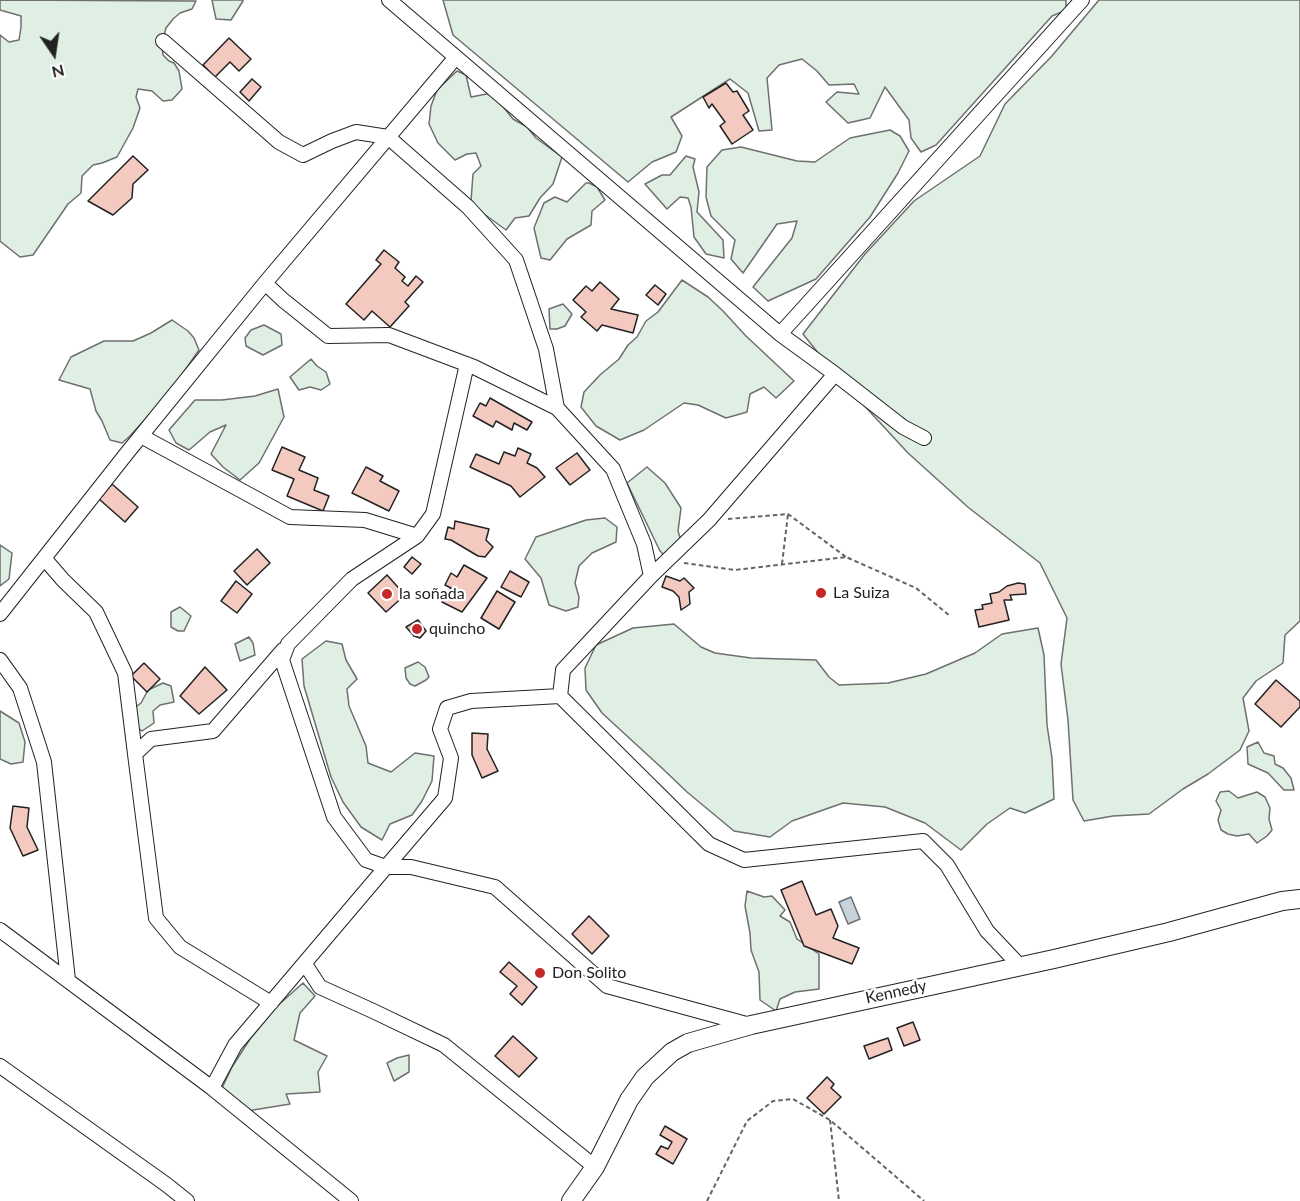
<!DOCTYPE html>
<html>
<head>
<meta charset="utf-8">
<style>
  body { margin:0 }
  #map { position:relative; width:1300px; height:1201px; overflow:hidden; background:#fff; font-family:Lato,sans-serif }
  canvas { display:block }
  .north { position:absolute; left:24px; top:24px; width:60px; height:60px; -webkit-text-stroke:4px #fff; paint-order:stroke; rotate:167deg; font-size:16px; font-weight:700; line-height:24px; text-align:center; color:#222 }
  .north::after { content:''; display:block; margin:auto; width:21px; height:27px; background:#222; clip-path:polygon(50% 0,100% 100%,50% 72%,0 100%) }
</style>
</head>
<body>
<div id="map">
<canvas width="1300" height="1201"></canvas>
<div class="north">N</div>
</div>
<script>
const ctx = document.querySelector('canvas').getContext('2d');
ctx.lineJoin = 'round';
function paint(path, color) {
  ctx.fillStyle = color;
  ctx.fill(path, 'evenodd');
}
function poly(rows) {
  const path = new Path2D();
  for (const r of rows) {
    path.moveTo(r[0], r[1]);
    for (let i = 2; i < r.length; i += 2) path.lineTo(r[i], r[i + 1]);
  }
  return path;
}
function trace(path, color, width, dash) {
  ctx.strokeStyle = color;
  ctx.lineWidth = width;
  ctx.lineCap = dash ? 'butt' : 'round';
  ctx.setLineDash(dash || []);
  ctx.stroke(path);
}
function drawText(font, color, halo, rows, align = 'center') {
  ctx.font = font + ' Lato,sans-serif';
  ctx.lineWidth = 4.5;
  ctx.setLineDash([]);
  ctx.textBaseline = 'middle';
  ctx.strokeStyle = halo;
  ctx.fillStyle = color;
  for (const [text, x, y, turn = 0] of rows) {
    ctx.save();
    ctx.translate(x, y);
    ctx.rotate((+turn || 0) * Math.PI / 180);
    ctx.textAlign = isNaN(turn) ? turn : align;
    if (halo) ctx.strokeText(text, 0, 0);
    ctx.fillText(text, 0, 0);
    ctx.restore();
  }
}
const green = poly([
  [0,0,196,1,192,9,180,13,173,19,166,28,162,43,163,55,169,61,174,63,179,71,182,89,172,100,163,101,152,91,138,89,136,97,140,108,133,128,117,157,102,163,93,165,82,176,81,193,68,204,33,255,20,257,0,241,0,35,9,42,19,40,21,27,21,16,0,10,0,0],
  [212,0,243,0,243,1,231,20,216,19,212,0],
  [443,0,1066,0,1066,8,1064,11,1052,16,936,145,921,152,911,138,909,120,885,87,870,118,848,123,826,102,837,92,859,94,854,84,829,85,817,71,802,59,779,65,767,78,772,130,759,131,748,93,730,79,671,117,682,136,676,152,652,162,628,182,453,35,443,0],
  [1099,0,1300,0,1300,621,1285,635,1283,663,1256,681,1243,698,1249,731,1240,750,1208,774,1183,789,1149,814,1113,816,1084,821,1073,800,1068,720,1061,664,1067,618,1040,563,969,508,908,453,835,374,803,334,865,254,914,201,980,156,1005,104,1051,57,1099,0],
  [457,71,466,75,471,97,492,93,513,119,527,127,536,138,562,157,553,184,540,198,529,216,515,218,506,230,484,214,471,201,473,174,481,166,476,153,467,154,455,160,438,143,429,124,431,106,437,90,457,71],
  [890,130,900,136,909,151,898,173,870,217,816,279,768,301,753,287,792,238,797,221,777,224,743,273,731,259,735,240,711,216,706,197,707,167,722,150,741,147,797,161,815,162,850,138,890,130],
  [686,156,695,159,693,167,699,192,697,212,723,240,724,258,706,254,694,237,691,207,688,198,680,197,667,209,645,184,662,175,670,175,686,156],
  [586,183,589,183,597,187,605,200,592,211,591,225,567,239,550,260,541,258,534,228,544,203,555,197,567,202,586,183],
  [682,280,708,297,723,311,746,336,794,381,776,398,764,387,750,394,747,412,726,418,698,405,684,403,644,430,620,440,596,426,581,407,584,392,600,375,619,359,628,345,637,337,646,321,658,312,682,280],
  [563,304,572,314,565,326,557,329,550,329,549,309,563,304],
  [172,320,188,331,194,338,199,350,183,373,160,403,129,437,122,443,110,440,102,421,96,411,90,389,59,380,71,357,104,341,133,341,151,333,172,320],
  [264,325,281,334,282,345,263,355,246,346,245,338,251,330,264,325],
  [311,359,317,366,326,372,330,384,321,390,310,387,299,390,290,377,311,359],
  [278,389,284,417,259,463,240,480,223,467,211,454,226,425,210,432,189,450,176,443,169,430,195,400,222,400,255,396,278,389],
  [647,467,665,483,681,508,678,531,683,547,665,556,660,551,627,483,647,467],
  [605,518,617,527,616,542,592,553,579,566,575,583,579,597,578,607,566,611,549,605,541,578,525,559,536,537,586,520,605,518],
  [0,545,12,553,9,579,0,586,0,545],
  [180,607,191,616,184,631,178,631,171,627,171,612,180,607],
  [674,624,701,647,715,653,751,658,816,660,829,677,839,685,888,683,926,674,975,653,1002,634,1038,628,1044,655,1047,725,1052,758,1054,799,1025,813,1010,808,987,824,961,850,925,823,885,807,843,803,792,821,770,837,734,831,687,792,664,770,602,713,586,690,585,668,596,645,633,628,674,624],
  [249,637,253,643,255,655,240,661,235,644,249,637],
  [326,641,342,644,346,660,357,679,347,689,349,706,366,746,368,763,391,772,415,753,434,756,432,781,422,801,412,815,390,824,382,840,361,827,343,802,331,777,304,686,302,659,326,641],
  [418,662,425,667,429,677,426,680,415,686,410,684,406,678,405,668,418,662],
  [163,683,171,686,174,702,160,705,153,711,154,723,142,731,134,725,133,709,141,703,148,690,163,683],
  [0,711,19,723,25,742,23,762,11,764,0,759,0,711],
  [1258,742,1264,753,1274,756,1275,764,1283,768,1291,778,1294,790,1284,790,1268,773,1248,764,1247,747,1258,742],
  [1229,791,1238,798,1257,792,1265,797,1270,808,1269,819,1272,830,1267,836,1257,843,1249,834,1237,836,1228,834,1221,830,1218,820,1221,810,1216,801,1220,792,1229,791],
  [747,891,764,897,772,896,785,910,780,916,790,922,797,939,819,954,819,989,795,992,780,999,776,1011,760,1000,759,972,751,950,750,933,745,906,747,891],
  [303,983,315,996,300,1013,294,1040,327,1056,318,1072,320,1092,286,1094,290,1104,241,1112,222,1088,232,1067,250,1039,275,1008,303,983],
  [409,1055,409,1072,394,1081,387,1063,397,1058,409,1055]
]);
paint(green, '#e0efe3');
trace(green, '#6f6f6f', 1.5);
const water = poly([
  [851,897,860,919,848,924,839,902,851,897]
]);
paint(water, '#c7d3dd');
trace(water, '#6f6f6f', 1.5);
const building = poly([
  [229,38,251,59,239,71,230,62,215,77,203,65,229,38],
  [252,79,261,87,249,101,240,92,252,79],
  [726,83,733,92,737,91,749,111,743,115,753,130,732,144,720,126,725,122,712,104,709,108,703,97,726,83],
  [133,156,148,170,133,184,132,198,113,215,88,201,133,156],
  [384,250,399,262,395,268,405,277,402,281,408,286,416,276,423,282,405,302,409,306,390,327,372,311,364,320,346,304,381,264,376,260,384,250],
  [600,282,619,299,611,309,638,315,633,333,602,325,597,331,581,317,586,312,573,300,586,286,592,291,600,282],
  [655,285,666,294,658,305,646,295,655,285],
  [490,398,532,422,527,430,514,423,512,430,496,421,493,427,473,416,480,403,486,406,490,398],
  [282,447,305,457,299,470,318,478,314,490,329,496,323,511,287,496,294,479,272,470,282,447],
  [518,448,531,454,527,463,537,468,545,477,520,497,511,486,470,467,476,454,499,464,504,452,515,456,518,448],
  [577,453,590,470,570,485,556,468,577,453],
  [366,467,383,476,380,481,399,491,389,511,352,493,366,467],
  [112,484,138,507,125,522,99,499,112,484],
  [455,521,489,529,486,540,493,547,485,557,478,556,451,540,445,539,448,527,454,529,455,521],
  [257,549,270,563,247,585,234,571,257,549],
  [412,557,421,564,412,574,404,567,412,557],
  [464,565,487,578,462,612,442,602,451,588,445,585,451,573,457,577,464,565],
  [510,571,529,582,521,597,501,587,510,571],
  [387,575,405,595,386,612,368,593,387,575],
  [666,576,680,581,684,578,694,588,689,592,690,604,681,610,679,597,673,591,662,587,666,576],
  [236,581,252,594,237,613,221,601,236,581],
  [1018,583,1025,584,1026,594,1010,595,1012,600,1004,600,1009,620,979,627,975,610,983,609,982,605,992,603,990,594,999,592,1007,586,1018,583],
  [497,591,515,602,499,629,481,618,497,591],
  [418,620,426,631,420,638,414,636,406,627,418,620],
  [144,663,160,679,147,692,131,676,144,663],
  [205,667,227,690,199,714,180,696,205,667],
  [1276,680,1300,701,1300,707,1281,727,1255,704,1276,680],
  [472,733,488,734,487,749,498,771,482,778,472,755,472,733],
  [13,806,29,808,27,827,38,850,23,856,10,828,13,806],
  [802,881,816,915,831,909,838,926,833,938,859,948,852,964,804,946,781,890,802,881],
  [589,916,609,936,592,954,572,934,589,916],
  [509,962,537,987,522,1005,510,994,517,986,500,972,509,962],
  [913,1022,920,1040,904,1046,897,1028,913,1022],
  [513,1036,537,1058,519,1077,495,1056,513,1036],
  [888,1038,892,1050,869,1059,864,1046,888,1038],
  [827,1077,834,1084,831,1088,841,1097,824,1114,807,1098,827,1077],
  [665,1126,687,1139,673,1164,656,1154,661,1146,668,1149,672,1142,660,1135,665,1126]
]);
paint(building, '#f3c9c0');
trace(building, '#222', 1.5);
const minor = poly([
  [389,0,780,334,835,374,903,427,924,438],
  [163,41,279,142,303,155,332,141,356,132,388,137,468,207,516,260,546,349,557,408],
  [265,283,283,300,328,336,389,335,474,367,557,408,613,469,644,544,651,576,563,670,560,696,709,844,744,860,923,841,947,865,987,931,1020,966],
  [780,334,1082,0],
  [467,364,433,514,417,536,352,579,288,644,282,660,334,817,366,860,386,867,445,798,451,758,440,729,447,708,471,701,560,696],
  [141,436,290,517,365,520,417,536],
  [44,558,63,580,96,612,125,673,135,754],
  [651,576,709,520,835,374],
  [0,614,127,453,265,283,456,57],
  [0,660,20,688,44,762,68,980],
  [0,930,212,1088,351,1201],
  [305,964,320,987,373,1011,444,1045,595,1167],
  [271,1003,180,947,156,918,135,754,151,739,213,731,283,650],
  [0,1066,167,1185,187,1201],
  [212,1088,235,1045,386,867,411,867,495,887,607,986,750,1025]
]);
const major = poly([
  [571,1201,595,1167,629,1100,645,1077,672,1052,688,1043,751,1025,1054,959,1169,932,1282,901,1300,899]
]);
trace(minor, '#222', 16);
trace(major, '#222', 20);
trace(poly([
  [728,519,788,514,846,557],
  [684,563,735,570,846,557,916,588,950,616],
  [782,564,788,514],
  [830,1120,839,1201],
  [707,1201,747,1121,773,1101,793,1099,830,1120,924,1201]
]), '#646464', 2, [4.5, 3]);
trace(minor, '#fff', 14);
trace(major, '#fff', 18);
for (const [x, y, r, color] of [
  [821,593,6,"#c62828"],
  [387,594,6,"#c62828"],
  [417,629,6,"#c62828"],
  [540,973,6,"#c62828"]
]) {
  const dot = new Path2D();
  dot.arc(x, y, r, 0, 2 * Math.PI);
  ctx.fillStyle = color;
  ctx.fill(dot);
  trace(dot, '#fff', 2);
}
drawText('16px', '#222', '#fff', [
  ["La Suiza",833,593],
  ["la soñada",399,594],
  ["quincho",429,629],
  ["Don Solito",552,973]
], 'left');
drawText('16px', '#222', '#fff', [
  ["Kennedy",896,992,-12]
]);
</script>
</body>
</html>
